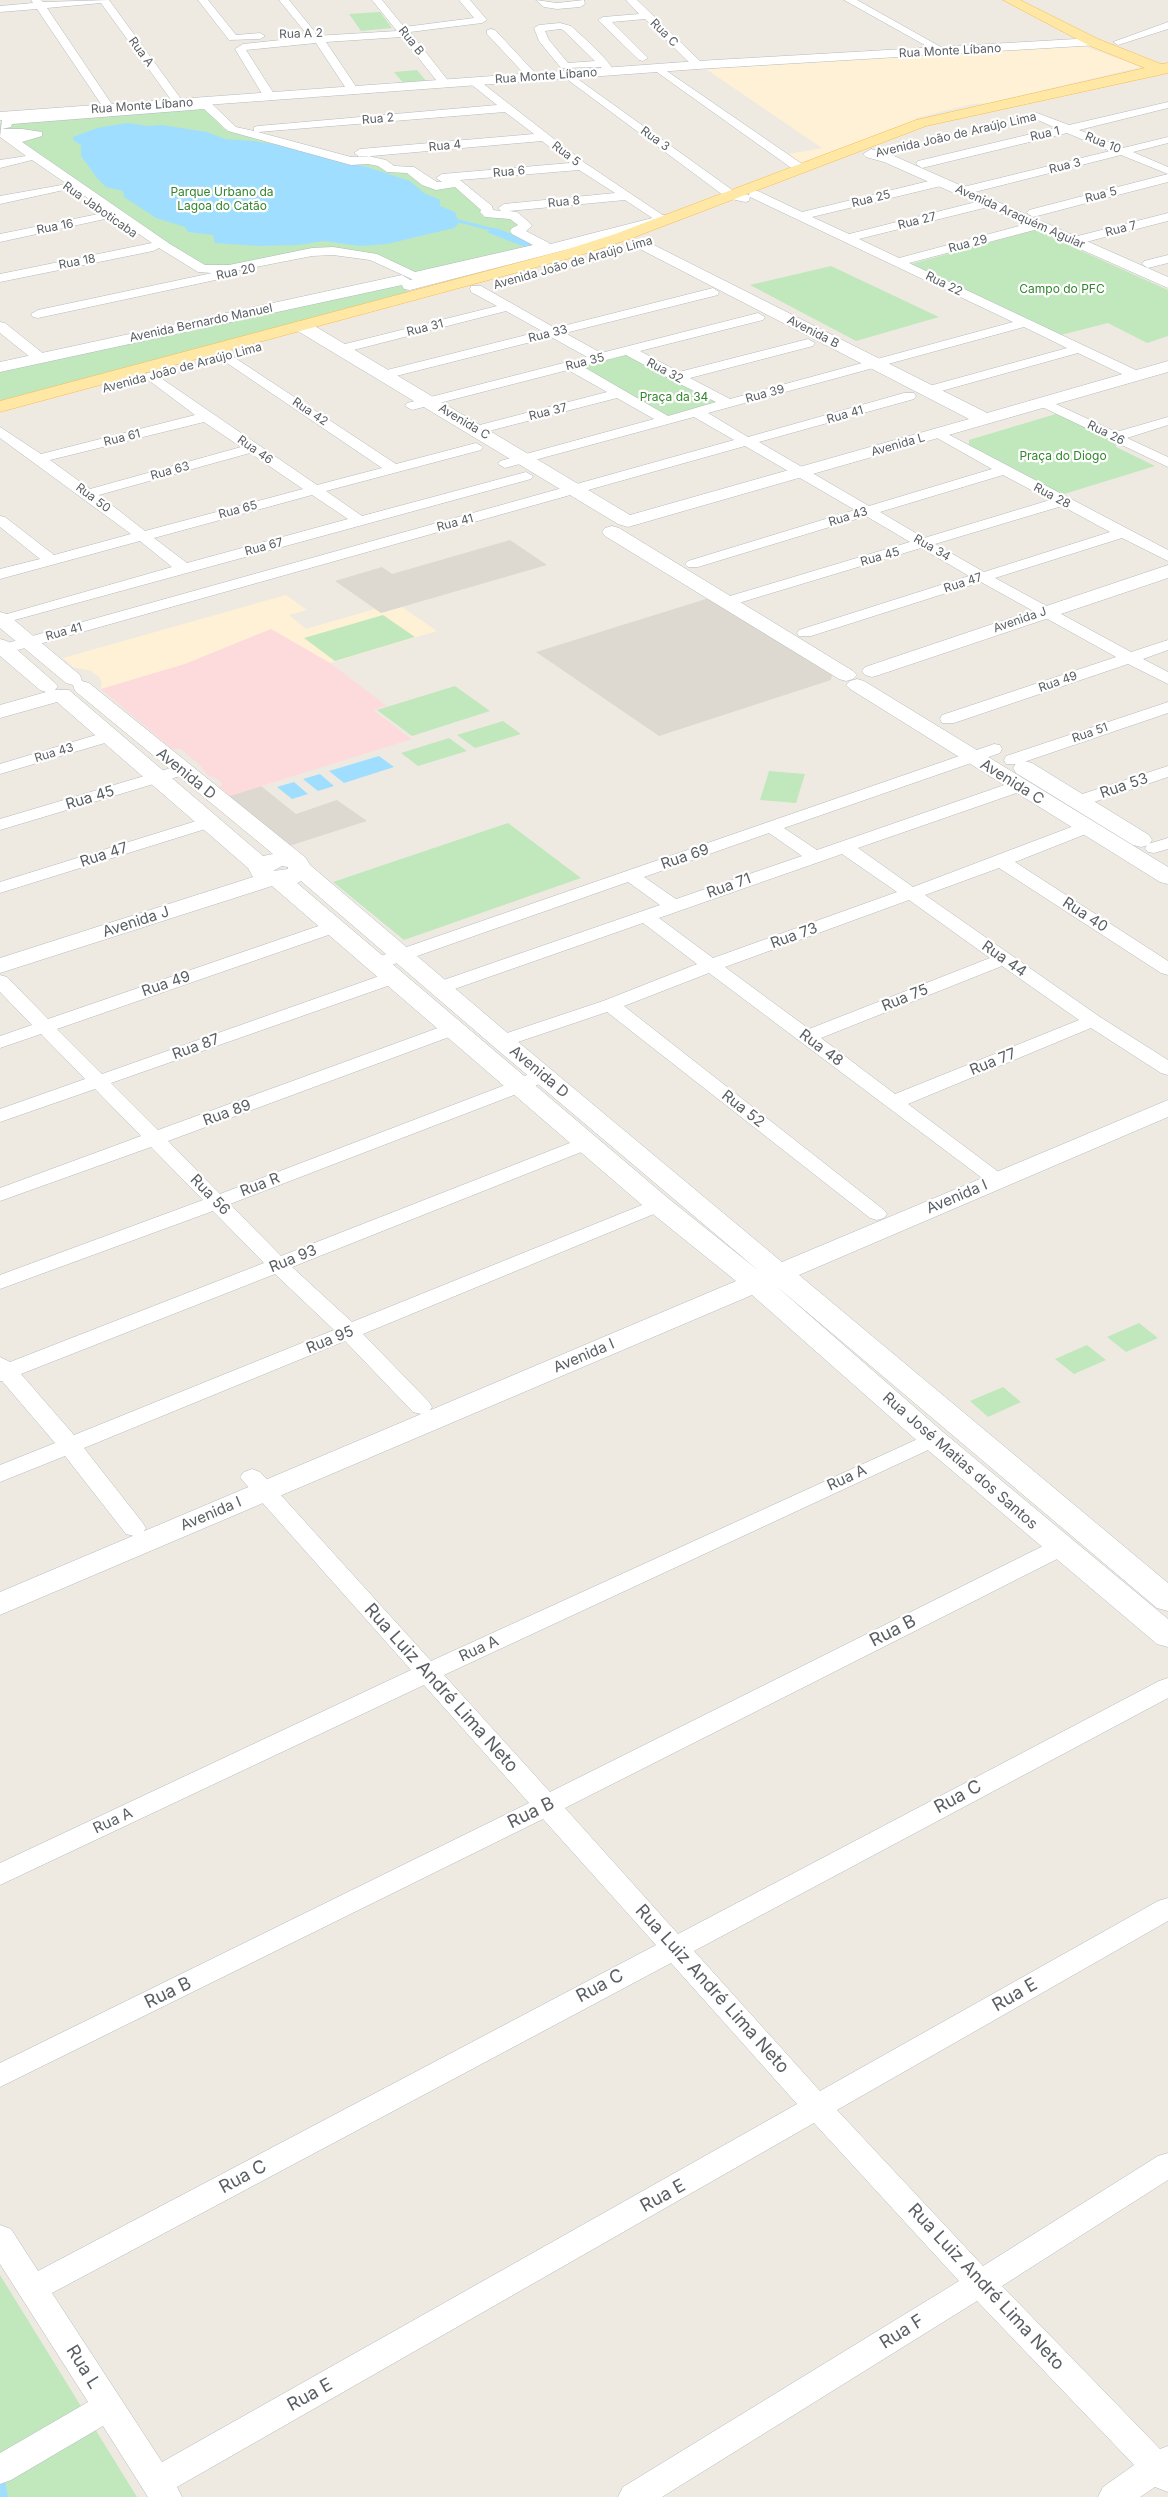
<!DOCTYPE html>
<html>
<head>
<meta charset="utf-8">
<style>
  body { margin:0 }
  canvas { display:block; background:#eeeae1 }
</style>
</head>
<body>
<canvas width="1168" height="2497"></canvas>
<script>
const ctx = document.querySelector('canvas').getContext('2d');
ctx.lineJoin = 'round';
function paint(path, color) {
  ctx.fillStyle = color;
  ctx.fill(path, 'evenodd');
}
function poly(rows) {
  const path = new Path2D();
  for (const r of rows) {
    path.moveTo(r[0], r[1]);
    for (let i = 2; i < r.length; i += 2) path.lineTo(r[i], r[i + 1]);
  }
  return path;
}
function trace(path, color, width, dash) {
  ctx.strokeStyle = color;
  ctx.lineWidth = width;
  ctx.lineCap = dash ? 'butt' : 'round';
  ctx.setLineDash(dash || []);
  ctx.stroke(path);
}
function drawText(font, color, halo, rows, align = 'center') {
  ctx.font = font + ' Inter,sans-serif';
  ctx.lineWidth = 4.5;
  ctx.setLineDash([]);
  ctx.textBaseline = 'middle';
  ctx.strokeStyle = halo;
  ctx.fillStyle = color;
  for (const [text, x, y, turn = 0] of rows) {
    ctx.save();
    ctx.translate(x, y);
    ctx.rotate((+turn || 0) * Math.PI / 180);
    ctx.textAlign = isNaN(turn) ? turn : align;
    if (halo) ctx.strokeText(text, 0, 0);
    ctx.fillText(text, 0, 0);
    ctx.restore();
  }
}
paint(poly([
  [1081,45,1141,67,988,103,972,104,916,118,915,122,801,164,789,154,822,148,706,69],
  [286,595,307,610,289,615,306,629,375,609,381,613,402,607,437,631,330,663,271,629,185,664,101,689,102,683,99,677,91,671,73,667,63,658]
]), '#fff1d5');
paint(poly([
  [510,540,547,565,381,613,335,581,382,567,392,574],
  [709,598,832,675,831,680,659,736,536,652],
  [261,786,296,814,337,800,367,821,289,846,228,796]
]), '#ded9d0');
paint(poly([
  [271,629,330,663,387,706,373,710,412,739,230,796,219,787,223,784,220,781,206,774,201,766,181,749,172,749,101,689,185,664]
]), '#fddbdc');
paint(poly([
  [380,12,392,28,361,31,349,14],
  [417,70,427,82,404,84,394,72],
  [204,107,224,129,412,171,423,181,458,186,484,210,517,217,522,232,548,246,415,275,393,262,337,250,227,269,200,267,0,130,0,123,2,122],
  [1035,230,1168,290,1168,336,1147,343,1108,323,1061,335,911,264],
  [831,266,939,317,856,341,750,285],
  [400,285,412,294,0,404,0,370],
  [627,355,723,402,668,416,586,369,588,365],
  [1059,413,1115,441,1116,447,1155,466,1061,495,969,446,969,440],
  [383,615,415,637,335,661,304,638],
  [455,686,490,711,412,736,377,710],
  [503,721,521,734,475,748,457,735],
  [449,738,467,751,418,766,401,753],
  [769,771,805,774,796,803,760,800],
  [508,823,581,878,404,940,333,882],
  [1139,1323,1158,1338,1126,1352,1107,1337],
  [1087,1345,1106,1360,1074,1374,1055,1359],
  [1003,1387,1021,1402,988,1417,970,1401],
  [0,2275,137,2497,0,2497]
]), '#c0e8bc');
paint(poly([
  [127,123,148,126,161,125,207,132,225,139,254,141,295,148,367,167,410,181,424,193,440,200,440,206,455,212,459,223,454,228,387,244,360,246,324,241,298,245,257,246,215,243,213,235,188,232,185,227,156,218,124,197,123,191,106,187,97,178,81,156,81,145,73,140,73,137,97,128],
  [496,228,537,244,525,247,486,232],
  [379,756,394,767,344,783,329,771],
  [320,774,334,786,318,791,303,779],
  [294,782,308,794,292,799,277,787]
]), '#a0deff');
trace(poly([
  [451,219,498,231]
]), '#a0deff', 3);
trace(poly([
  [0,2474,4,2497]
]), '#a0deff', 8);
const street = poly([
  [31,0,41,0,43,2,109,0,184,103,211,103,236,127,254,131,254,127,258,126,497,105,467,81,469,79,477,79,585,163,670,220,664,224,660,223,625,200,509,211,517,212,530,223,532,226,526,231,549,243,551,246,549,249,414,280,370,260,333,255,312,256,225,273,225,278,220,279,38,318,33,317,31,314,38,310,212,273,198,272,159,248,153,251,0,282,0,274,152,243,114,217,0,242,0,234,108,212,73,188,0,204,0,196,67,184,32,160,0,168,0,160,26,156,0,137,2,119,105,110,37,9,0,12,0,6,33,3,31,0],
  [101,3,174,104,115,109,47,8,101,3],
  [204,109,228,131,351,165,368,164,378,166,387,172,407,173,422,185,436,190,455,187,481,210,480,212,485,217,510,219,518,225,512,228,510,231,512,234,533,245,415,272,377,254,333,247,312,248,229,265,205,265,170,244,22,142,42,136,42,132,22,129,2,129,11,127,12,124,204,109],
  [505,112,534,134,360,149,354,153,360,157,542,141,570,163,442,174,436,178,442,182,437,182,414,167,394,166,386,160,368,156,351,157,258,132,505,112],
  [579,170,615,193,504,204,498,208,501,211,493,210,492,206,460,180,579,170],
  [198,0,208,0,236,35,260,33,265,36,260,39,229,40,198,0],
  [279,0,289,0,315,32,315,36,397,31,372,0,382,0,404,27,474,18,459,0,470,0,487,20,482,23,410,32,450,83,444,86,440,85,402,37,326,42,359,91,353,94,349,93,316,43,246,50,276,97,270,100,264,97,235,49,243,44,309,37,279,0],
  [536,0,557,3,584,0,585,4,580,7,557,9,544,7,536,0],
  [626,0,637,0,702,63,702,67,694,67,645,19,612,22,648,58,643,61,639,60,598,20,603,17,639,14,626,0],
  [844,0,857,0,948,51,943,54,939,53,844,0],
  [1168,22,1168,29,1118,45,1113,42,1168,22],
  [560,23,571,26,593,46,608,62,615,72,613,74,605,74,601,67,561,68,539,41,534,28,539,25,560,23],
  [560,29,563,30,595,61,568,63,549,40,545,31,560,29],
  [491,29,495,30,537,75,537,79,529,79,487,34,487,30,491,29],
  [658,65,805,166,805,172,797,172,654,70,654,66,658,65],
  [568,72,735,192,749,195,750,191,758,191,802,212,941,178,947,182,945,185,812,217,849,234,988,199,994,203,992,206,859,239,899,258,1038,221,1042,222,1044,225,1042,228,909,263,1140,372,1142,375,1140,378,1130,378,1078,353,927,395,920,391,922,388,1067,348,1024,327,708,413,748,437,904,393,914,393,916,396,914,399,759,442,869,506,992,469,930,434,932,431,942,431,1168,550,1168,561,1122,538,995,578,1131,652,1168,640,1168,650,1143,659,1168,672,1168,684,1128,664,954,723,942,723,940,719,942,715,1116,657,981,582,811,636,799,636,797,633,799,630,969,576,921,548,732,605,720,605,718,602,720,599,910,542,866,516,698,567,688,567,685,564,688,561,855,510,745,446,0,655,0,645,734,440,694,417,505,468,498,464,500,461,654,419,617,398,477,434,470,430,472,427,607,392,568,370,412,410,405,406,407,403,587,357,551,337,384,379,377,375,379,372,542,331,506,311,342,353,335,349,337,346,497,306,471,292,470,289,471,286,481,286,555,328,713,288,719,292,718,295,565,333,601,353,758,313,765,317,763,320,640,351,679,372,808,339,815,343,813,346,690,378,730,399,1013,322,750,197,749,201,745,202,727,198,564,77,564,73,568,72],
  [626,355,672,380,716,402,668,416,582,366,626,355],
  [1003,475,1050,500,924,538,880,512,1003,475],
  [1062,506,1110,532,984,572,935,544,1062,506],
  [1168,102,1168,108,1079,130,1123,148,1168,137,1168,143,1133,152,1168,167,1168,182,1033,217,1027,213,1029,210,1168,174,1121,155,963,195,957,191,959,188,1110,151,1067,133,922,168,916,164,918,161,1056,128,1033,118,1031,116,1037,113,1069,125,1168,102],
  [1168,213,1168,221,1074,245,1068,241,1070,238,1168,213],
  [1168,255,1168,263,1148,268,1142,264,1144,261,1168,255],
  [0,322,5,323,45,355,47,358,45,361,35,361,0,333,0,322],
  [226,352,396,464,476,443,483,447,481,450,326,491,362,516,526,472,533,476,531,479,0,624,0,616,172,567,140,541,0,579,0,569,40,559,0,527,0,516,5,517,54,555,131,534,0,438,0,427,41,454,195,415,147,379,145,376,147,373,152,372,317,485,382,468,221,359,219,356,221,353,226,352],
  [204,422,241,447,90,489,50,460,204,422],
  [250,453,303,489,145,531,99,495,250,453],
  [312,495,348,519,187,563,154,538,312,495],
  [1045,399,1116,432,1168,417,1168,425,1127,438,1168,457,1168,467,1040,406,1038,403,1040,400,1045,399],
  [1168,702,1168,713,1018,764,1006,764,1004,760,1006,756,1168,702],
  [109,731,115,732,117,736,115,740,0,774,0,764,109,731],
  [994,744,1000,745,1002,749,1000,753,784,828,817,850,1013,782,1025,782,1028,786,1025,790,858,848,913,887,1079,824,1091,824,1094,828,1091,832,1015,862,1168,961,1168,975,1161,973,999,868,925,895,1100,1017,1168,1060,1168,1075,1161,1073,1091,1028,908,1104,1004,1176,1007,1180,1004,1184,997,1186,990,1184,709,973,624,1006,884,1210,887,1214,884,1218,877,1220,870,1218,607,1012,509,1045,495,1045,492,1041,495,1037,603,1001,697,964,643,923,446,992,439,994,432,992,430,988,432,984,660,905,628,882,383,968,376,970,369,968,367,964,369,960,994,744],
  [769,833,802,856,676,899,644,877,769,833],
  [842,854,897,892,713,958,659,918,842,854],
  [909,900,990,958,809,1029,725,967,909,900],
  [1002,966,1079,1020,895,1094,821,1038,1002,966],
  [181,765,187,766,190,770,187,774,0,830,0,819,181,765],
  [1168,766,1168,777,1085,805,1073,805,1070,801,1073,797,1168,766],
  [209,817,215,818,218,822,215,826,0,893,0,882,209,817],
  [1168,838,1168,849,1154,853,1148,852,1145,848,1148,844,1168,838],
  [333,921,340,923,342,927,340,931,57,1029,102,1074,385,974,392,972,399,974,401,978,399,982,111,1083,158,1130,446,1025,460,1025,463,1029,460,1033,168,1141,220,1194,513,1082,535,1071,549,1071,552,1075,549,1079,527,1090,230,1204,281,1256,580,1139,587,1137,594,1139,597,1143,594,1147,292,1267,352,1322,652,1201,659,1199,666,1201,669,1205,666,1209,363,1334,429,1402,432,1407,429,1412,421,1414,413,1412,345,1341,84,1448,142,1522,146,1528,142,1534,134,1536,126,1534,65,1456,0,1482,0,1465,55,1443,2,1381,0,1381,0,1357,10,1362,264,1263,213,1211,0,1289,0,1275,203,1200,151,1147,0,1201,0,1188,141,1136,95,1089,0,1122,0,1109,85,1079,41,1034,0,1048,0,1036,32,1025,0,992,0,975,7,977,48,1019,333,921],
  [275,1274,334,1330,74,1435,21,1374,275,1274],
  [933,1432,941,1434,944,1439,941,1444,444,1675,550,1792,1053,1541,1061,1539,1069,1541,1073,1547,1069,1553,565,1808,678,1934,1159,1681,1168,1678,1168,1698,694,1951,820,2091,1158,1901,1168,1898,1168,1921,837,2110,983,2266,1158,2156,1168,2153,1168,2180,1002,2286,1160,2449,1168,2446,1168,2492,1155,2487,1140,2497,1098,2497,1103,2487,1134,2465,977,2301,662,2497,618,2497,623,2487,959,2281,814,2123,177,2487,182,2497,148,2497,103,2426,11,2480,0,2484,0,2453,88,2402,0,2264,0,2225,11,2229,38,2271,656,1945,543,1819,0,2087,0,2063,529,1803,424,1685,0,1885,0,1863,411,1670,244,1482,240,1477,244,1472,252,1469,260,1472,431,1661,933,1432],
  [671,1963,797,2104,162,2462,52,2293,671,1963]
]);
const secondary = poly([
  [1093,38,1098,39,1100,42,1098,45,698,69,0,120,0,112,698,61,1093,38],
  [871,149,894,156,1168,277,1168,288,884,162,866,157,863,154,871,149],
  [664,215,670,217,672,220,670,223,410,290,404,289,402,285,0,372,0,362,402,275,410,280,664,215],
  [642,239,987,413,1168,361,1168,372,628,527,618,524,296,330,293,326,296,322,302,321,308,322,630,515,969,419,636,247,634,244,642,239],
  [612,526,619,528,853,671,857,675,853,679,846,681,839,679,605,536,602,532,605,528,612,526],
  [1168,565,1168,578,879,675,872,677,865,675,862,671,865,667,1168,565],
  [0,612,7,614,80,675,82,681,89,683,306,858,310,865,511,1036,782,1262,1168,1100,1168,1117,799,1275,1168,1583,1168,1611,1157,1608,775,1285,943,1432,1168,1619,1168,1647,1157,1644,923,1446,752,1295,0,1615,0,1592,736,1281,649,1211,272,886,0,973,0,958,253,877,248,868,57,702,0,718,0,705,46,692,40,690,0,656,0,639,7,641,54,682,58,686,55,690,69,690,263,856,273,854,75,691,73,685,66,683,0,628,0,612],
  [282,866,288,867,288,869,273,871,282,866],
  [301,881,493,1046,759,1271,669,1199,297,883,301,881],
  [857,679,864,681,1168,867,1168,884,1160,882,850,689,846,685,850,681,857,679],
  [1024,761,1032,763,1149,835,1152,840,1149,845,1141,847,1133,845,1016,773,1013,768,1016,763,1024,761]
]);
const primary = poly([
  [1003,0,1020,0,1098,39,1161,64,1168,63,1168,73,926,126,627,240,574,257,0,412,0,401,562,251,615,234,916,120,1145,68,1088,45,1003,0]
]);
trace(street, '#b4b9bd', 1);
trace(secondary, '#b5babf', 1);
trace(primary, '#faba4e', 1);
paint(street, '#fff');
paint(secondary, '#fff');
paint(primary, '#ffe8a5');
drawText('12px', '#5a5f63', '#fff', [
  ["Rua C",664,33,45],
  ["Rua A 2",301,34,-2],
  ["Rua B",411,41,51],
  ["Rua Monte Líbano",950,51,-3],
  ["Rua A",141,52,54],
  ["Rua Monte Líbano",546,76,-4],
  ["Rua Monte Líbano",142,106,-4],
  ["Rua 2",378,119,-5],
  ["Rua 1",1045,134,-13],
  ["Avenida João de Araújo Lima",956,135,-13],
  ["Rua 3",655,139,36],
  ["Rua 10",1103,143,22],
  ["Rua 4",445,146,-5],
  ["Rua 5",566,154,37],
  ["Rua 3",1065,166,-14],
  ["Rua 6",509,172,-5],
  ["Rua 5",1101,195,-14],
  ["Rua 25",871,199,-14],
  ["Rua 8",564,202,-6],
  ["Rua Jaboticaba",100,210,35],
  ["Avenida Araquém Aguiar",1020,217,24],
  ["Rua 27",917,221,-14],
  ["Rua 16",55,227,-11],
  ["Rua 7",1121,229,-15],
  ["Rua 29",968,244,-15],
  ["Rua 18",77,262,-11],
  ["Avenida João de Araújo Lima",573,263,-16],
  ["Rua 20",236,272,-12],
  ["Rua 22",944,284,26],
  ["Avenida Bernardo Manuel",201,323,-12],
  ["Rua 31",425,328,-14],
  ["Avenida B",813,332,27],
  ["Rua 33",548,334,-14],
  ["Rua 35",585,362,-14],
  ["Avenida João de Araújo Lima",182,368,-15],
  ["Rua 32",665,371,28],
  ["Rua 39",765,394,-15],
  ["Rua 42",310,412,34],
  ["Rua 37",548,412,-14],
  ["Rua 41",845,415,-16],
  ["Avenida C",464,422,31],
  ["Rua 26",1106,433,26],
  ["Rua 61",122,438,-14],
  ["Avenida L",898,445,-16],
  ["Rua 46",255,450,35],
  ["Rua 63",170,471,-15],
  ["Rua 28",1052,496,28],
  ["Rua 50",93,498,37],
  ["Rua 65",238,510,-15],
  ["Rua 43",848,517,-17],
  ["Rua 41",455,523,-15],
  ["Rua 67",264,547,-15],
  ["Rua 34",932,548,30],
  ["Rua 45",880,557,-16],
  ["Rua 47",963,583,-18],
  ["Avenida J",1020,620,-19],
  ["Rua 41",64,632,-16],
  ["Rua 49",1058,682,-19],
  ["Rua 51",1090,733,-19],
  ["Rua 43",54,753,-17]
]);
drawText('12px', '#33862e', '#fff', [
  ["Parque Urbano da",222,192],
  ["Lagoa do Catão",222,206],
  ["Campo do PFC",1062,289],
  ["Praça da 34",674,397],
  ["Praça do Diogo",1063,456]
]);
drawText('15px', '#5a5f63', '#fff', [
  ["Avenida D",186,774,39],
  ["Avenida C",1012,782,32],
  ["Rua 53",1124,786,-19],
  ["Rua 45",90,798,-17],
  ["Rua 47",104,855,-18],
  ["Rua 69",685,857,-19],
  ["Rua 71",729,886,-20],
  ["Rua 40",1085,915,33],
  ["Avenida J",136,922,-18],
  ["Rua 73",794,936,-20],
  ["Rua 44",1004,959,35],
  ["Rua 49",166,984,-19],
  ["Rua 75",905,998,-22],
  ["Rua 87",196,1047,-20],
  ["Rua 48",821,1048,37],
  ["Rua 77",993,1062,-22],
  ["Avenida D",539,1072,40],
  ["Rua 52",743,1109,38],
  ["Rua 89",227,1113,-20],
  ["Rua R",260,1185,-21],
  ["Rua 56",210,1195,46],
  ["Avenida I",957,1197,-23],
  ["Rua 93",293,1259,-22],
  ["Rua 95",330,1340,-22],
  ["Avenida I",584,1356,-23],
  ["Rua José Matias dos Santos",960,1461,41],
  ["Rua A",847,1478,-25],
  ["Avenida I",211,1514,-23],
  ["Rua A",479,1649,-25],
  ["Rua A",113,1821,-25]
]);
drawText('18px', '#5a5f63', '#fff', [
  ["Rua B",893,1631,-27],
  ["Rua Luiz André Lima Neto",441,1688,48],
  ["Rua C",958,1797,-28],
  ["Rua B",531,1813,-26],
  ["Rua C",600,1986,-28],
  ["Rua Luiz André Lima Neto",712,1989,48],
  ["Rua B",168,1993,-26],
  ["Rua E",1015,1995,-30],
  ["Rua C",243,2177,-28],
  ["Rua E",663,2196,-29],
  ["Rua Luiz André Lima Neto",986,2287,47],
  ["Rua F",902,2332,-32],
  ["Rua L",83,2367,58],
  ["Rua E",310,2395,-29]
]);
</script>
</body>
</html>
